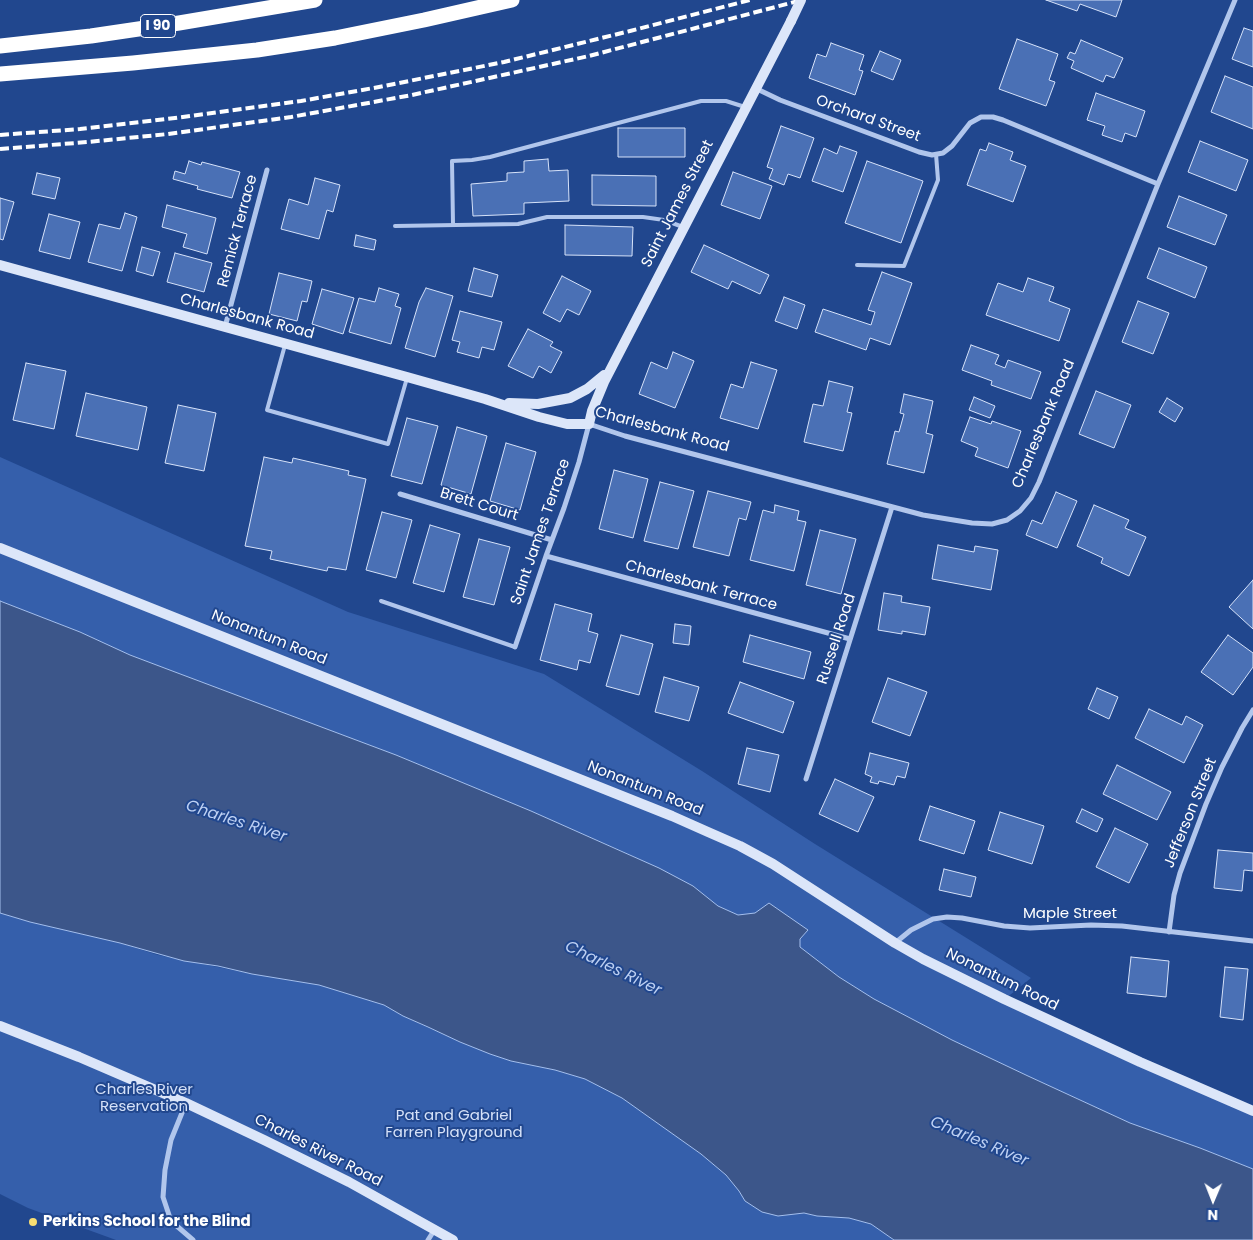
<!DOCTYPE html>
<html>
<head>
<meta charset="utf-8">
<style>
  body { margin:0 }
  #map { position:relative; width:1253px; height:1240px; overflow:hidden; background:#21478e; font-family:Poppins,sans-serif }
  canvas { display:block }
  .north { position:absolute; left:1188px; top:1175px; width:50px; height:50px; -webkit-text-stroke:4px #21478e; paint-order:stroke; rotate:181deg; font-size:14px; font-weight:700; line-height:20px; text-align:center; color:#fff }
  .north::after { content:''; display:block; margin:auto; width:18px; height:22px; background:#fff; clip-path:polygon(50% 0,100% 100%,50% 72%,0 100%) }
</style>
</head>
<body>
<div id="map">
<canvas width="1253" height="1240"></canvas>
<div class="north">N</div>
</div>
<script>
const ctx = document.querySelector('canvas').getContext('2d');
ctx.lineJoin = 'round';
function paint(path, color) {
  ctx.fillStyle = color;
  ctx.fill(path, 'evenodd');
}
function poly(rows) {
  const path = new Path2D();
  for (const r of rows) {
    path.moveTo(r[0], r[1]);
    for (let i = 2; i < r.length; i += 2) path.lineTo(r[i], r[i + 1]);
  }
  return path;
}
function trace(path, color, width, dash) {
  ctx.strokeStyle = color;
  ctx.lineWidth = width;
  ctx.lineCap = dash ? 'butt' : 'round';
  ctx.setLineDash(dash || []);
  ctx.stroke(path);
}
function drawText(font, color, halo, rows, align = 'center') {
  ctx.font = font + ' Poppins,sans-serif';
  ctx.lineWidth = 4;
  ctx.setLineDash([]);
  ctx.textBaseline = 'middle';
  ctx.strokeStyle = halo;
  ctx.fillStyle = color;
  for (const [text, x, y, turn = 0] of rows) {
    ctx.save();
    ctx.translate(x, y);
    ctx.rotate((+turn || 0) * Math.PI / 180);
    ctx.textAlign = isNaN(turn) ? turn : align;
    if (halo) ctx.strokeText(text, 0, 0);
    ctx.fillText(text, 0, 0);
    ctx.restore();
  }
}
paint(poly([
  [0,457,348,612,544,674,702,771,815,844,1031,978,1005,999,1253,1111,1253,1169,1200,1148,1130,1123,1028,1076,952,1040,874,999,839,977,800,947,800,939,808,930,755,914,738,915,718,906,693,886,624,852,531,811,396,755,175,672,130,655,80,632,0,601],
  [0,913,30,922,120,943,158,955,252,974,319,985,384,1005,403,1016,460,1042,511,1061,555,1070,585,1079,622,1098,701,1154,726,1175,739,1191,745,1201,793,1214,804,1213,817,1216,849,1218,871,1224,894,1240,116,1240,28,1208,0,1194]
]), '#355fab');
const water = poly([
  [0,601,80,632,130,655,175,672,396,755,531,811,659,868,693,886,718,906,738,915,755,913,769,903,808,930,800,939,800,947,839,977,874,999,952,1040,1028,1076,1130,1123,1200,1148,1253,1169,1253,1240,894,1240,871,1224,849,1218,817,1216,804,1213,778,1216,762,1212,745,1201,739,1191,726,1175,701,1154,622,1098,585,1079,555,1070,511,1061,490,1054,460,1042,428,1027,403,1016,384,1005,319,985,252,974,218,966,184,961,120,943,30,922,0,913,0,601]
]);
paint(water, '#3c568a');
trace(water, '#a4bfed', 1);
const building = poly([
  [1046,0,1122,0,1116,17,1080,4,1077,11,1046,0],
  [1244,28,1253,31,1253,67,1232,59,1244,28],
  [1017,39,1058,54,1049,80,1055,82,1046,106,999,89,1017,39],
  [1081,40,1123,58,1114,78,1106,75,1103,82,1071,68,1074,61,1067,58,1070,52,1075,54,1081,40],
  [831,43,864,55,859,70,863,71,855,95,809,78,817,54,826,57,831,43],
  [880,51,901,60,893,80,871,71,880,51],
  [1225,76,1253,87,1253,129,1211,112,1225,76],
  [1096,93,1145,111,1136,137,1125,133,1122,142,1102,135,1105,126,1087,120,1096,93],
  [781,126,814,138,800,178,788,174,784,185,769,179,773,169,767,167,781,126],
  [618,128,685,128,685,157,618,157,618,128],
  [1200,141,1248,160,1236,191,1188,172,1200,141],
  [989,143,1013,152,1010,160,1026,166,1013,202,967,185,980,149,986,151,989,143],
  [840,146,857,152,843,192,812,181,824,148,837,154,840,146],
  [548,159,549,171,568,170,569,201,524,203,524,214,473,216,471,184,507,181,507,173,524,172,524,161,548,159],
  [189,161,201,165,202,162,240,172,232,198,197,189,198,186,173,179,175,171,185,174,189,161],
  [867,161,923,181,901,243,845,223,867,161],
  [733,172,772,186,760,219,721,205,733,172],
  [37,173,60,178,55,199,32,194,37,173],
  [592,175,656,176,656,206,592,205,592,175],
  [315,178,340,185,333,212,327,210,319,239,281,229,289,199,308,205,315,178],
  [1179,196,1227,215,1215,245,1167,227,1179,196],
  [0,198,14,202,3,240,0,239,0,198],
  [167,205,216,218,207,254,183,247,187,234,162,227,167,205],
  [125,213,137,217,122,271,88,262,99,224,120,229,125,213],
  [49,214,80,222,70,259,39,251,49,214],
  [565,225,633,227,632,256,565,255,565,225],
  [356,235,376,240,374,250,354,246,356,235],
  [704,245,769,275,760,294,732,281,728,289,691,272,704,245],
  [142,247,160,252,153,276,136,271,142,247],
  [1159,248,1207,267,1195,298,1147,278,1159,248],
  [175,253,212,263,204,292,167,282,175,253],
  [474,268,498,275,492,297,468,291,474,268],
  [882,272,912,283,890,345,870,338,866,350,815,332,823,309,871,325,875,312,868,310,882,272],
  [279,273,312,281,307,302,302,301,297,321,269,314,279,273],
  [562,276,591,291,579,315,567,309,560,322,543,313,562,276],
  [1028,278,1054,287,1049,301,1070,309,1059,341,986,315,998,283,1023,292,1028,278],
  [379,288,399,294,395,306,401,308,391,344,349,332,359,298,375,302,379,288],
  [426,288,453,296,435,357,405,348,419,302,426,288],
  [322,289,354,298,343,334,312,324,322,289],
  [784,297,805,305,797,329,775,321,784,297],
  [1138,301,1169,313,1153,354,1122,342,1138,301],
  [460,311,502,322,494,350,482,347,479,358,457,352,460,342,452,340,460,311],
  [528,329,553,342,550,346,562,352,551,373,539,366,533,378,508,366,528,329],
  [971,345,999,355,995,364,1005,368,1008,360,1041,372,1031,399,991,385,992,381,962,370,971,345],
  [673,352,694,361,675,408,639,394,651,362,667,369,673,352],
  [751,362,777,370,758,429,720,418,731,384,743,388,751,362],
  [26,363,66,371,54,429,13,420,26,363],
  [829,381,853,387,847,412,852,413,843,451,804,442,813,404,823,406,829,381],
  [1096,391,1131,405,1114,448,1079,434,1096,391],
  [86,393,147,407,138,450,76,436,86,393],
  [904,394,933,401,926,433,933,435,924,473,887,464,895,431,899,432,904,414,900,413,904,394],
  [974,397,995,406,990,418,969,410,974,397],
  [1167,398,1183,408,1175,422,1159,412,1167,398],
  [178,405,216,413,204,471,165,463,178,405],
  [970,417,991,424,992,421,1021,431,1008,468,975,456,978,448,961,441,970,417],
  [407,418,438,426,422,484,391,476,407,418],
  [457,427,487,436,471,494,441,485,457,427],
  [506,443,536,452,520,510,490,501,506,443],
  [264,457,292,463,293,458,349,471,348,475,366,479,346,570,328,567,327,571,270,559,272,551,245,546,264,457],
  [614,470,648,479,633,538,599,529,614,470],
  [660,482,694,491,678,549,644,541,660,482],
  [708,491,751,502,746,520,739,518,729,556,693,547,708,491],
  [1056,492,1077,501,1057,548,1026,535,1032,520,1042,524,1056,492],
  [775,505,799,511,797,520,806,522,794,571,750,560,763,510,774,513,775,505],
  [1094,505,1129,520,1125,528,1146,537,1129,576,1101,563,1103,558,1077,546,1094,505],
  [382,512,412,520,396,578,366,570,382,512],
  [430,525,460,534,444,592,413,583,430,525],
  [820,530,856,539,841,594,806,585,820,530],
  [479,539,510,547,494,605,463,597,479,539],
  [938,545,974,552,975,546,998,550,991,590,932,579,938,545],
  [1253,580,1253,629,1229,607,1253,580],
  [884,593,902,596,901,602,930,607,925,635,902,631,902,634,878,630,884,593],
  [555,604,592,614,588,631,598,634,590,663,579,660,577,670,540,660,555,604],
  [675,624,691,626,689,645,673,643,675,624],
  [621,635,653,644,639,695,606,686,621,635],
  [750,635,811,652,804,679,743,662,750,635],
  [1228,635,1253,653,1253,667,1233,695,1201,672,1228,635],
  [664,677,699,687,689,721,655,712,664,677],
  [888,678,927,692,910,736,872,722,888,678],
  [740,682,794,702,783,733,728,713,740,682],
  [1097,688,1118,697,1109,719,1088,709,1097,688],
  [1149,709,1182,725,1186,716,1203,725,1184,763,1135,738,1149,709],
  [747,748,779,755,770,792,738,784,747,748],
  [870,753,909,763,905,778,897,776,894,785,879,781,878,784,870,782,872,777,865,774,870,753],
  [1117,765,1171,792,1157,820,1103,794,1117,765],
  [835,779,874,797,858,832,819,814,835,779],
  [930,806,975,821,964,854,919,840,930,806],
  [1082,809,1103,819,1097,832,1076,822,1082,809],
  [1000,812,1044,826,1032,864,988,850,1000,812],
  [1115,828,1148,844,1129,883,1096,867,1115,828],
  [1218,850,1253,853,1253,871,1244,870,1242,891,1214,888,1218,850],
  [944,869,976,877,971,897,939,890,944,869],
  [1131,957,1169,961,1166,997,1127,993,1131,957],
  [1225,967,1248,969,1243,1020,1220,1017,1225,967]
]);
paint(building, '#4a70b5');
trace(building, '#d6e2f9', 1);
trace(poly([
  [453,224,452,161,472,160,490,157,701,101,726,101,745,107],
  [395,226,518,224,547,217,643,217,664,220,683,227],
  [857,265,904,266,938,180,936,154],
  [285,345,267,410,388,444,407,378],
  [381,601,515,647]
]), '#b1c6ec', 4);
trace(poly([
  [755,88,780,100,919,152,932,155,943,153,952,146,970,123,981,117,993,117,1003,120,1158,184],
  [225,327,267,170],
  [400,494,552,540],
  [546,556,850,639],
  [515,647,546,556,564,508,579,462,589,424,625,436,923,515,972,523,992,524,1007,520,1020,511,1031,498,1039,482,1158,184,1235,0],
  [806,779,892,507],
  [1169,932,1174,895,1180,873,1206,804,1222,767,1242,728,1253,710],
  [895,943,911,930,933,919,947,917,962,918,1004,926,1030,928,1091,925,1122,926,1253,941],
  [186,1103,171,1140,165,1170,163,1197,171,1221,193,1240],
  [428,1240,435,1229]
]), '#b1c6ec', 5);
trace(poly([
  [0,265,407,377,485,399,539,417,567,424,589,424,592,411,604,382,791,21],
  [509,403,538,404,570,398,587,389,604,375],
  [0,548,672,816,708,832,740,846,773,864,895,943,923,959,1004,999,1140,1062,1253,1111],
  [0,1026,79,1057,186,1103,264,1140,349,1182,453,1240]
]), '#dce6f9', 10);
trace(poly([
  [0,46,91,36,179,23,315,0],
  [0,74,133,63,257,50,335,38,424,20,512,0]
]), '#fff', 15);
trace(poly([
  [0,135,80,129,175,118,301,101,379,87,504,62,630,31,750,0],
  [0,149,88,142,168,134,291,117,412,95,589,56,802,0]
]), '#fff', 4, [9, 4]);
trace(poly([
  [791,21,801,0]
]), '#dce6f9', 10);
for (const [x, y, r, color] of [
  [33,1222,5,"#f8de72"]
]) {
  const dot = new Path2D();
  dot.arc(x, y, r, 0, 2 * Math.PI);
  ctx.fillStyle = color;
  ctx.fill(dot);
  trace(dot, '#21478e', 2);
}
for (const [x, y, w] of [
  [158,26,35]
]) {
  const box = new Path2D();
  box.roundRect(x - w / 2, y - 11.5, w, 23, 4);
  ctx.fillStyle = '#21478e';
  ctx.fill(box);
  trace(box, '#fff', 1);
}
drawText('bold 14px', '#fff', null, [
  ["I 90",158,26]
]);
drawText('15px', '#fff', '#21478e', [
  ["Orchard Street",868,119,20],
  ["Saint James Street",678,204,-63],
  ["Remick Terrace",238,231,-75],
  ["Charlesbank Road",247,317,15],
  ["Charlesbank Road",1044,424,-67],
  ["Charlesbank Road",662,430,15],
  ["Brett Court",479,505,17],
  ["Saint James Terrace",541,532,-71],
  ["Charlesbank Terrace",701,586,15],
  ["Nonantum Road",269,638,22],
  ["Russell Road",837,639,-72],
  ["Nonantum Road",645,789,22],
  ["Jefferson Street",1191,813,-68],
  ["Maple Street",1070,914],
  ["Nonantum Road",1002,980,26],
  ["Charles River Road",318,1151,27]
]);
drawText('15px', '#d6e2f9', '#21478e', [
  ["Charles River",144,1090],
  ["Reservation",144,1107],
  ["Pat and Gabriel",454,1116],
  ["Farren Playground",454,1133]
]);
drawText('bold 15px', '#fff', '#21478e', [
  ["Perkins School for the Blind",43,1222]
], 'left');
drawText('italic 16px', '#bdd0f3', '#21478e', [
  ["Charles River",236,822,18],
  ["Charles River",613,969,26],
  ["Charles River",979,1142,23]
]);
</script>
</body>
</html>
